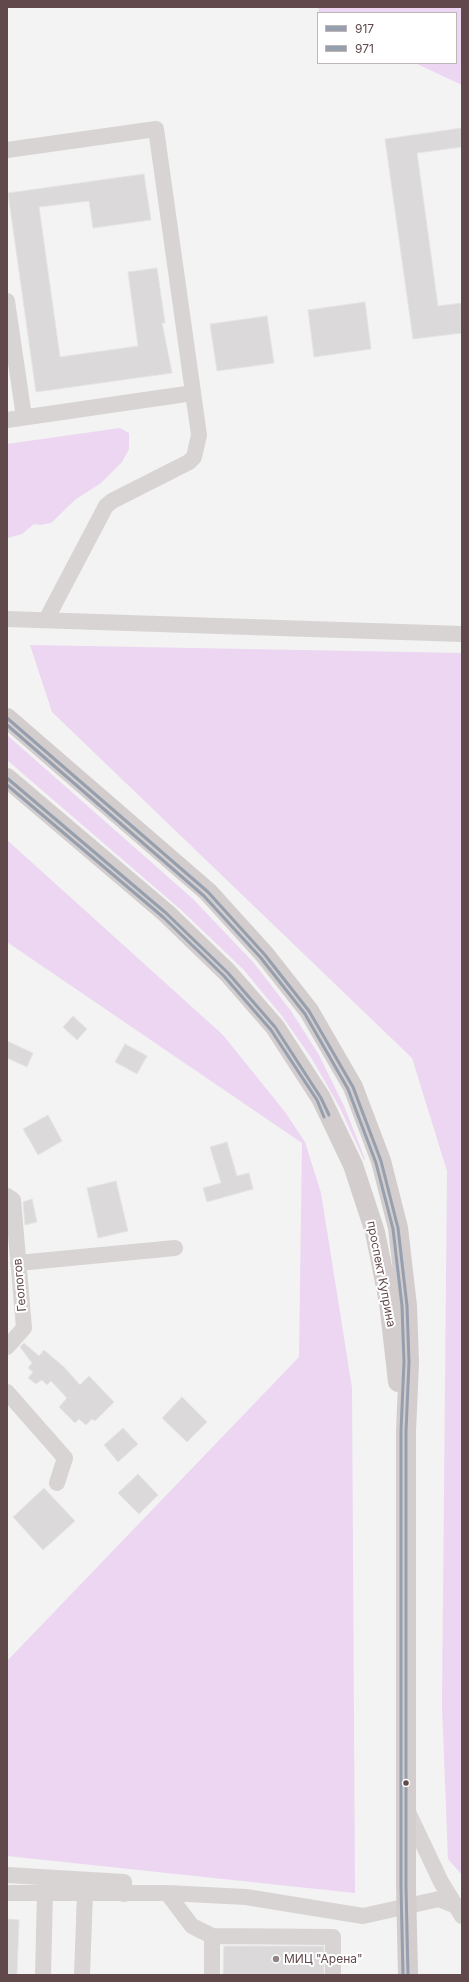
<!DOCTYPE html>
<html>
<head>
<meta charset="utf-8">
<style>
  body { margin:0 }
  #map { position:relative; width:469px; height:1982px; overflow:hidden; background:#f2f3f2; font-family:Inter,sans-serif }
  canvas { display:block }
  .frame { position:absolute; inset:0; border:8px solid #60484b; pointer-events:none }
  .legend { position:absolute; left:317px; top:12px; width:140px; height:52px; box-sizing:border-box; background:#fff; border:1px solid #bfb6b7; margin:0; padding:5px 7px; list-style:none; font-size:12px; color:#60484b }
  .legend li { display:flex; align-items:center; gap:8px; height:20px }
  .legend b { width:20px; border:1px solid #bfb6b7 }
</style>
</head>
<body>
<div id="map">
<canvas width="469" height="1982"></canvas>
<div class="frame"></div>
<ul class="legend">
<li><b style="height:5px;background:#969fae"></b>917</li>
<li><b style="height:5px;background:#969fae"></b>971</li>
</ul>
</div>
<script>
const ctx = document.querySelector('canvas').getContext('2d');
ctx.lineJoin = 'round';
function paint(path, color) {
  ctx.fillStyle = color;
  ctx.fill(path, 'evenodd');
}
function poly(rows) {
  const path = new Path2D();
  for (const r of rows) {
    path.moveTo(r[0], r[1]);
    for (let i = 2; i < r.length; i += 2) path.lineTo(r[i], r[i + 1]);
  }
  return path;
}
function trace(path, color, width, dash) {
  ctx.strokeStyle = color;
  ctx.lineWidth = width;
  ctx.lineCap = dash ? 'butt' : 'round';
  ctx.setLineDash(dash || []);
  ctx.stroke(path);
}
function drawText(font, color, halo, rows, align = 'center') {
  ctx.font = font + ' Inter,sans-serif';
  ctx.lineWidth = 4;
  ctx.setLineDash([]);
  ctx.textBaseline = 'middle';
  ctx.strokeStyle = halo;
  ctx.fillStyle = color;
  for (const [text, x, y, turn = 0] of rows) {
    ctx.save();
    ctx.translate(x, y);
    ctx.rotate((+turn || 0) * Math.PI / 180);
    ctx.textAlign = isNaN(turn) ? turn : align;
    if (halo) ctx.strokeText(text, 0, 0);
    ctx.fillText(text, 0, 0);
    ctx.restore();
  }
}
paint(poly([
  [318,7,462,7,462,85,415,63,456,63,456,13,319,13],
  [120,428,129,433,129,449,122,462,101,483,76,499,51,523,40,525,34,524,22,534,7,538,7,444],
  [30,645,462,653,462,1875,448,1859,442,1706,447,1171,412,1058,52,712],
  [7,735,193,899,253,962,291,1011,319,1055,344,1106,365,1159,364,1160,340,1108,312,1059,282,1016,243,969,180,909,7,760],
  [7,840,223,1035,285,1112,305,1142,321,1193,352,1388,355,1893,7,1856,7,1661,299,1357,302,1143,7,942]
]), '#ecd6f2');
const building = poly([
  [462,128,462,147,417,153,438,306,462,303,462,333,413,339,385,139,462,128],
  [144,174,151,220,93,228,89,201,39,207,60,357,138,346,128,272,157,268,165,323,162,323,172,373,36,392,8,193,144,174],
  [365,302,371,349,314,357,308,310,365,302],
  [267,316,274,363,217,371,210,324,267,316],
  [73,1016,87,1029,77,1040,63,1027,73,1016],
  [7,1041,33,1053,27,1067,7,1058,7,1041],
  [125,1044,147,1056,137,1074,115,1062,125,1044],
  [48,1115,62,1141,38,1155,23,1129,48,1115],
  [227,1142,237,1176,249,1173,253,1189,207,1202,203,1188,221,1183,210,1147,227,1142],
  [116,1181,128,1231,98,1238,87,1188,116,1181],
  [32,1199,37,1222,25,1225,23,1202,32,1199],
  [24,1343,39,1356,44,1350,64,1367,80,1385,89,1376,114,1402,95,1421,92,1419,86,1425,79,1419,75,1423,59,1407,67,1398,51,1381,47,1385,42,1380,36,1384,28,1378,33,1372,28,1368,32,1363,20,1347,24,1343],
  [182,1397,207,1422,187,1442,162,1418,182,1397],
  [123,1428,138,1444,118,1462,104,1445,123,1428],
  [138,1474,158,1495,139,1514,118,1493,138,1474],
  [44,1488,75,1521,43,1550,13,1517,44,1488],
  [7,1919,19,1920,17,1975,7,1975,7,1919],
  [224,1946,324,1946,324,1975,223,1975,224,1946]
]);
paint(building, '#dbd9d9');
trace(building, '#e5e4e4', 1);
trace(poly([
  [7,150,156,129,199,435,194,457,189,462,112,501,106,506,46,620],
  [7,301,24,417],
  [7,420,193,393],
  [7,619,462,634],
  [7,1196,13,1200,24,1328,7,1347],
  [18,1263,175,1248],
  [7,1392,65,1458,57,1483],
  [407,1810,441,1882,462,1916],
  [7,1875,124,1882,124,1894],
  [7,1893,167,1893,246,1897,363,1916,439,1899,454,1905],
  [167,1893,192,1926,212,1936,333,1937,333,1975],
  [43,1975,45,1893],
  [82,1975,85,1893],
  [212,1975,212,1936]
]), '#d8d4d3', 16);
trace(poly([
  [7,718,208,892,265,955,309,1011,353,1087,381,1161,398,1228,407,1306,409,1362,406,1431,406,1887,408,1975],
  [7,778,166,913,228,973,275,1027,321,1098,353,1165,375,1232,389,1302,398,1382]
]), '#d3cdcd', 20);
trace(poly([
  [7,718,208,892,265,955,309,1011,353,1087,381,1161,398,1228,407,1306,409,1362,406,1431,406,1887,408,1975],
  [7,778,166,913,228,973,275,1027,321,1098,329,1115]
]), '#969fae', 3);
trace(poly([
  [7,725,204,896,261,958,305,1014,348,1089,376,1163,393,1229,402,1306,404,1362,401,1431,401,1887,403,1975],
  [7,785,163,917,224,976,271,1030,317,1100,324,1117]
]), '#969fae', 3);
for (const [x, y, r, color] of [
  [406,1783,3.5,"#60484b"],
  [276,1959,4,"#938485"]
]) {
  const dot = new Path2D();
  dot.arc(x, y, r, 0, 2 * Math.PI);
  ctx.fillStyle = color;
  ctx.fill(dot);
  trace(dot, '#fff', 1.5);
}
drawText('12px', '#60484b', '#fff', [
  ["проспект Куприна",381,1274,79],
  ["Геологов",20,1285,-95]
]);
drawText('12px', '#60484b', '#fff', [
  ["МИЦ \"Арена\"",284,1959]
], 'left');
</script>
</body>
</html>
